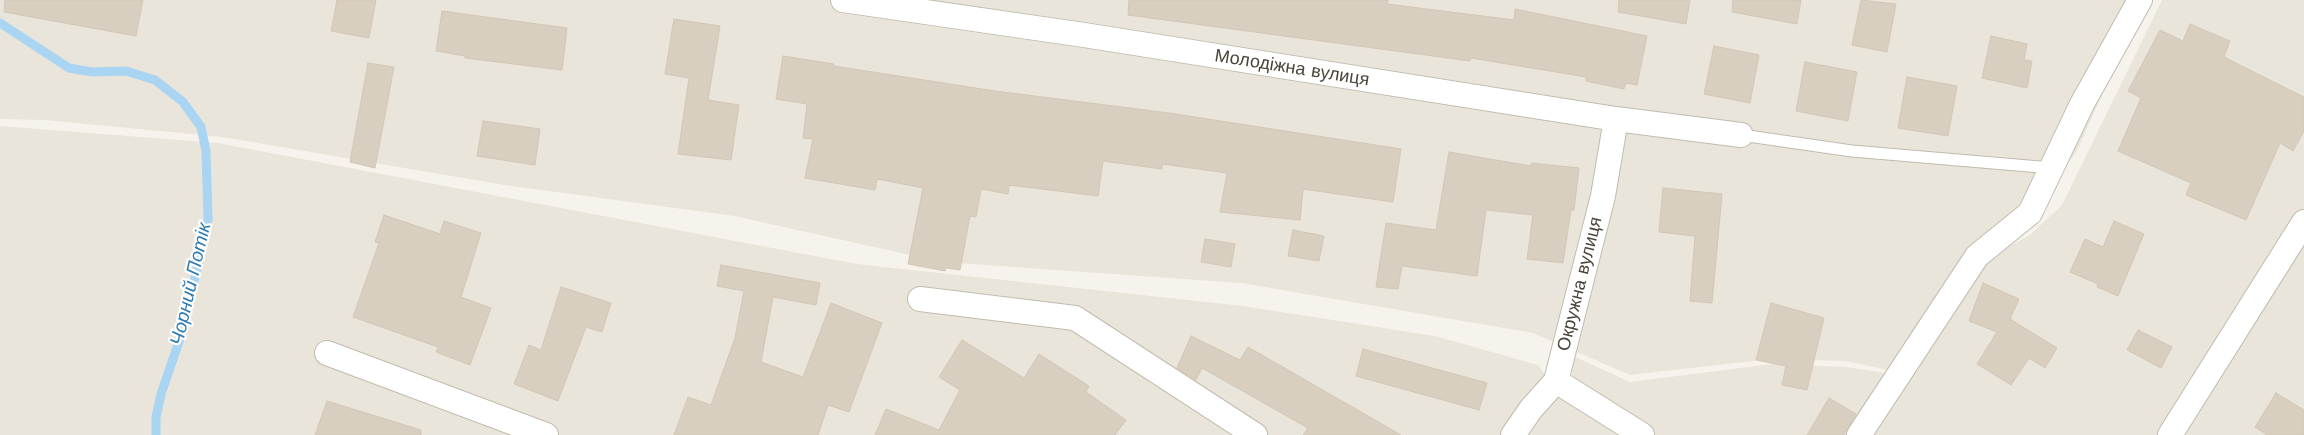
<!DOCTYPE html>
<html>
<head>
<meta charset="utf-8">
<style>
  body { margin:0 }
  canvas { display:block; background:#f6f3ec }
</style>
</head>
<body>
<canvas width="2304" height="435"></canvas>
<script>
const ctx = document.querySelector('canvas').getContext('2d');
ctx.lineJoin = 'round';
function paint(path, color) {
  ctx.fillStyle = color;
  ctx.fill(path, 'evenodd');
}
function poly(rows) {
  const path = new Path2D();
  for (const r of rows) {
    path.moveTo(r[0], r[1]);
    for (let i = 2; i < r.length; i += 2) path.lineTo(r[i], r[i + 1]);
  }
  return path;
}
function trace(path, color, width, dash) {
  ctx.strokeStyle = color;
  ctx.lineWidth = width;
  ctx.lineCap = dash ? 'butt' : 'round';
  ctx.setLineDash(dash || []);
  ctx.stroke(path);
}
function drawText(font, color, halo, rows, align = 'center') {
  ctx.font = font + ' "Work Sans",sans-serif';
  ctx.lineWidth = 4.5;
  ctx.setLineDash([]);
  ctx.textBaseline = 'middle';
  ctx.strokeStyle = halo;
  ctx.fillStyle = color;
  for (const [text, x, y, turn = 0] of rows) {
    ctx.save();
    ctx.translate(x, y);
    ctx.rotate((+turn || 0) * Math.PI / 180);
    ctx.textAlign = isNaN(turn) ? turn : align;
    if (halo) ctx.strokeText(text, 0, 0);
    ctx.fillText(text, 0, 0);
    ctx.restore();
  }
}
paint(poly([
  [0,0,2148,0,2134,22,2077,151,2049,189,1982,238,1898,372,1846,361,1771,359,1630,375,1533,333,1241,283,942,262,734,216,504,185,222,137,45,120,0,119],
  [2162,0,2304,0,2304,435,1867,435,1986,259,2030,235,2062,205],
  [0,126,218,143,857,264,1243,306,1435,336,1538,365,1565,401,1617,435,0,435],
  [1573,356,1630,382,1772,364,1845,367,1893,374,1851,435,1655,435,1574,384,1571,367]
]), '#eae5da');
trace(poly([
  [0,23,69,68,92,72,126,71,155,80,183,102,201,127,206,151,208,219,183,330,161,394,156,417,156,435]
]), '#a9d4f2', 9);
const building = poly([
  [5,0,143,0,136,36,4,12,5,0],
  [337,0,376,0,369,38,331,31,337,0],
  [1129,0,1388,0,1387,4,1514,20,1515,9,1647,36,1637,85,1626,83,1624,89,1586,81,1586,77,1471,58,1470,61,1128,15,1129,0],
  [1619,0,1690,0,1686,24,1618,12,1619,0],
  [1733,0,1801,0,1797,24,1732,12,1733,0],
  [1861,0,1896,4,1887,52,1852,45,1861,0],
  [442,11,567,28,562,70,465,58,465,56,436,51,442,11],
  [674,19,720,26,708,100,739,105,731,160,678,154,689,78,665,74,674,19],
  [2190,24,2230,41,2224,57,2304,97,2304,131,2293,151,2280,143,2246,220,2186,195,2191,183,2118,151,2141,98,2128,91,2160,30,2183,41,2190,24],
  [1991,36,2027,44,2024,60,2032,61,2027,88,1982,78,1991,36],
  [1714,46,1759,55,1750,103,1704,94,1714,46],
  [783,56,834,64,834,66,995,91,1169,113,1401,149,1393,202,1303,189,1300,220,1220,212,1227,173,1162,164,1162,169,1103,161,1098,196,1009,185,1008,194,981,189,976,217,970,216,960,270,946,268,945,271,908,264,923,188,877,179,875,190,805,178,813,139,803,138,807,104,776,99,783,56],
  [1805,62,1857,72,1848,121,1796,111,1805,62],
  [368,63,394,67,375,168,350,162,368,63],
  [1907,77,1957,86,1948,136,1898,128,1907,77],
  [483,121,540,129,535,165,477,156,483,121],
  [1449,152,1531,166,1532,163,1579,168,1574,210,1571,210,1563,263,1527,259,1533,215,1486,210,1477,276,1402,266,1398,289,1376,287,1386,223,1436,230,1449,152],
  [1663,188,1722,194,1712,303,1690,301,1695,236,1659,232,1663,188],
  [384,215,440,234,444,221,481,233,461,297,491,308,470,365,436,352,438,347,353,317,379,243,375,242,384,215],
  [2114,221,2144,234,2118,296,2097,287,2098,284,2070,272,2085,239,2103,247,2114,221],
  [1293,230,1324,236,1319,261,1288,256,1293,230],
  [1205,239,1235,244,1231,267,1201,262,1205,239],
  [721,265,820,283,816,305,773,297,761,362,803,377,831,303,882,323,849,412,828,405,818,435,674,435,688,397,711,405,735,338,744,291,717,286,721,265],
  [1983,283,2019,299,2010,319,2057,348,2045,368,2029,358,2011,385,1977,364,1997,332,1969,321,1983,283],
  [561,287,611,303,602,332,586,327,558,401,514,384,529,345,541,350,561,287],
  [1771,303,1824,318,1807,390,1782,385,1786,366,1756,360,1771,303],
  [2138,330,2172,347,2161,368,2127,350,2138,330],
  [1191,336,1240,360,1248,347,1401,435,1303,435,1308,428,1202,368,1196,380,1177,368,1191,336],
  [962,340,1024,378,1039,354,1089,386,1086,392,1126,420,1115,435,875,435,886,409,939,430,960,390,939,377,962,340],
  [1363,349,1487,383,1479,410,1356,376,1363,349],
  [2276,393,2304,410,2304,435,2267,435,2255,427,2276,393],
  [1829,398,1856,414,1844,435,1807,435,1829,398],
  [327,401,421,430,421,435,315,435,327,401]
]);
paint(building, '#d8cfc1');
trace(building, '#d3c7b4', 1);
const lane = poly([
  [1741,135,1852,151,2052,168]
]);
const street = poly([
  [843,0,1084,35,1616,119,1741,135],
  [920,299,1075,318,1255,435],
  [327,353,546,435],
  [1556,381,1642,435],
  [1513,435,1531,409,1556,381,1603,196,1616,119],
  [1859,435,1977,256,2030,213,2082,104,2140,0],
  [2170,435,2304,222]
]);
trace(lane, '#c2bbae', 13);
trace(street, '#c2bbae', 26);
trace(lane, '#fff', 11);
trace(street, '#fff', 24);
drawText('18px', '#4b4439', '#fff', [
  ["Молодіжна вулиця",1292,68,9],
  ["Окружна вулиця",1580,284,-76]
]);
drawText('italic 19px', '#2e7ab2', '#fff', [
  ["Чорний Потік",191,284,-77]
]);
</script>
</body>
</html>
